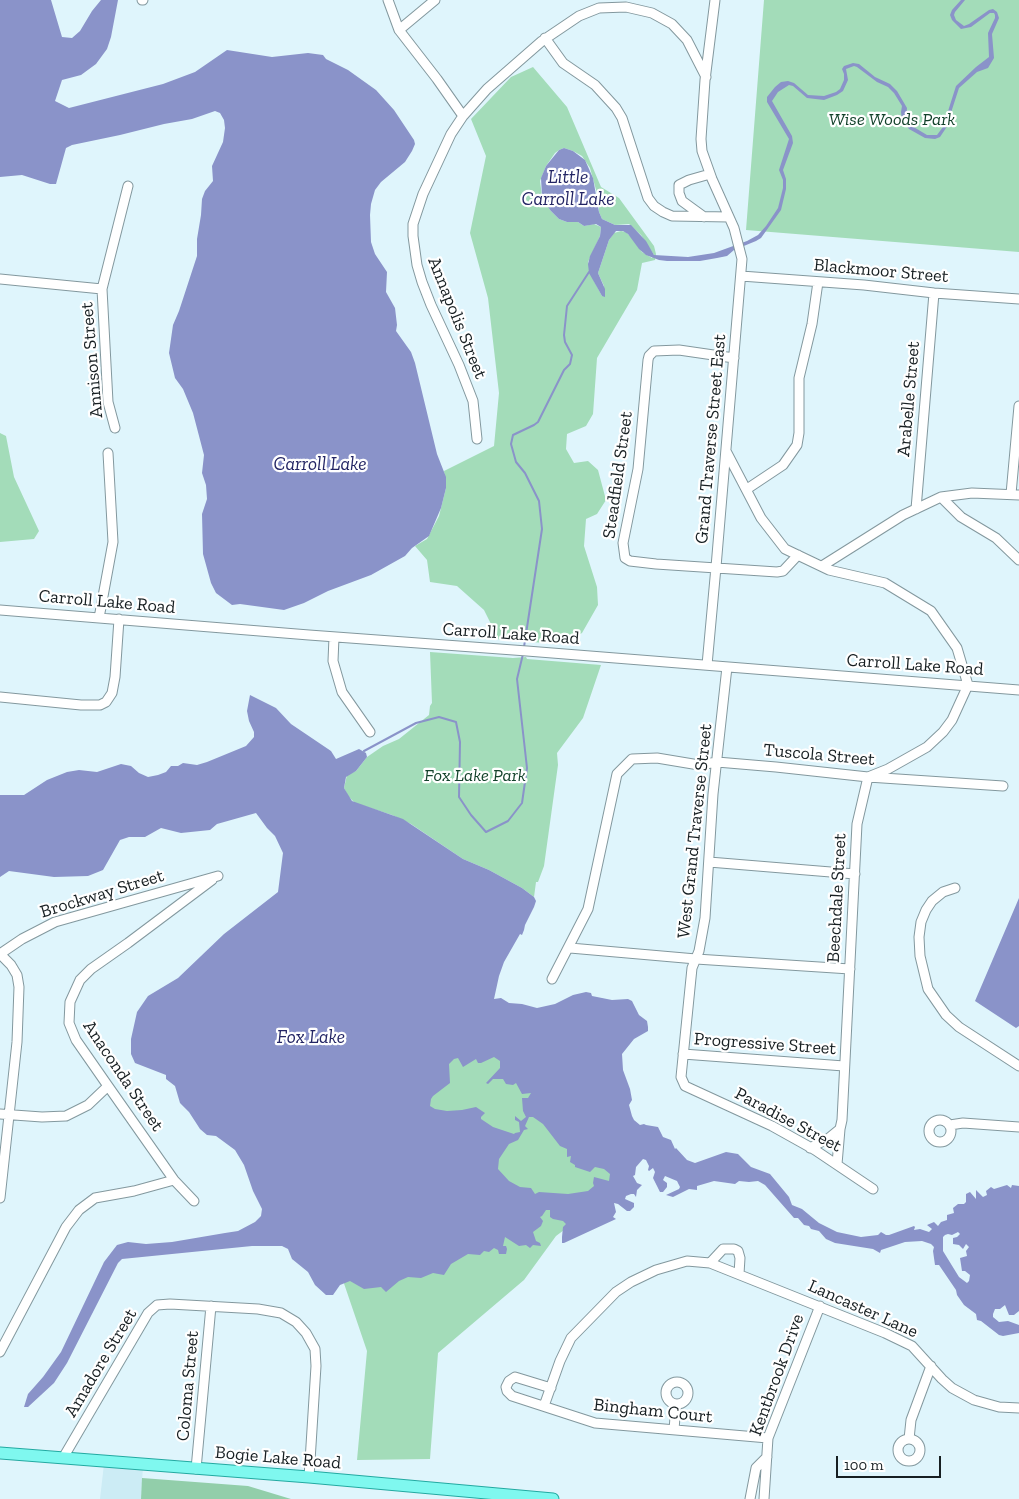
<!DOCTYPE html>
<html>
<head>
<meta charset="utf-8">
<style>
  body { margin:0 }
  #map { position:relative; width:1019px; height:1499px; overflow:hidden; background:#dff5fc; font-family:"Zilla Slab",serif }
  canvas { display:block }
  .scale { position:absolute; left:836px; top:1456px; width:105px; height:22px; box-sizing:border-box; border:2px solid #171f22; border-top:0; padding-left:6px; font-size:15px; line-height:18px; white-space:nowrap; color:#171f22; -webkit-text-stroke:4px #fff; paint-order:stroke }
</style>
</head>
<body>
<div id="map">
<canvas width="1019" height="1499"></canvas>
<div class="scale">100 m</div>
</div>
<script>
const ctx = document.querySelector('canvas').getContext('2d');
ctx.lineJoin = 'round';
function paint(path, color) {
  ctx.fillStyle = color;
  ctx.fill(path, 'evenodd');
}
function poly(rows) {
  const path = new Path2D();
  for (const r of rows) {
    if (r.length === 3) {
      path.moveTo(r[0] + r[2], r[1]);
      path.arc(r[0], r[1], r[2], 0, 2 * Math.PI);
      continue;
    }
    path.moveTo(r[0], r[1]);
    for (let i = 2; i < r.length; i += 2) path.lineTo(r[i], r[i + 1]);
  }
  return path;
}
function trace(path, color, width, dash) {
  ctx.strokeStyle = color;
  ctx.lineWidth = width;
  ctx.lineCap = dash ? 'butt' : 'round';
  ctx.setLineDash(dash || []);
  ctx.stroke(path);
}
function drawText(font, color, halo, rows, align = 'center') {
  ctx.font = font + ' "Zilla Slab",serif';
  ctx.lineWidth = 4.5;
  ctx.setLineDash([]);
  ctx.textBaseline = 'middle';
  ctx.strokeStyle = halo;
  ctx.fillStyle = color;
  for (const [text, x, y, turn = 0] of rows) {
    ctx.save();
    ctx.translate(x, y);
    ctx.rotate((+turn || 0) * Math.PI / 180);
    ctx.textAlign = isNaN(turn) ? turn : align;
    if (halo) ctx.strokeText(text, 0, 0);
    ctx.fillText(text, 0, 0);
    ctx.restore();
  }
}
paint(poly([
  [104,1464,143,1466,141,1499,100,1499]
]), '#ccecf5');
paint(poly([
  [764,0,1019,0,1019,252,746,230],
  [533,67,567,107,601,187,619,198,654,246,656,254,655,260,642,263,637,290,597,358,593,414,586,426,567,434,566,449,574,463,588,461,598,470,606,500,597,514,586,519,584,546,597,587,598,605,582,633,563,644,499,640,484,610,457,586,430,582,427,560,415,546,427,539,439,516,446,488,444,471,494,446,499,393,488,298,470,233,486,156,471,119,511,77],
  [564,148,573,151,582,156,590,168,598,197,599,212,602,219,615,225,629,224,641,235,654,255,652,258,642,252,632,238,626,232,621,231,614,233,609,240,598,273,604,286,602,296,594,281,588,262,600,236,601,227,594,224,584,226,578,222,567,222,559,219,550,210,542,196,540,181,546,166,555,153,559,150],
  [0,433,6,436,14,477,39,531,34,539,0,542],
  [430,652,513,658,526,657,527,659,601,665,583,718,557,753,558,765,544,866,538,882,536,882,534,897,522,888,489,870,463,859,411,824,392,815,355,803,348,796,344,788,347,775,356,771,367,757,383,746,399,739,429,715,430,706,432,703],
  [496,1036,621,1175,608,1197,556,1236,524,1280,438,1353,430,1459,357,1460,367,1351,336,1260,426,1059]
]), '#a3dcb9');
paint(poly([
  [142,1478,248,1486,291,1499,141,1499]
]), '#92ceaa');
paint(poly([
  [0,0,51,0,62,37,72,38,80,31,92,11,101,0,118,0,111,37,107,49,96,64,81,75,62,80,55,101,69,108,163,84,195,72,227,50,272,57,308,53,323,55,326,59,348,70,376,90,394,110,414,140,415,144,412,151,405,162,381,182,375,190,371,204,370,215,371,242,375,254,387,272,386,292,395,308,397,325,396,331,411,352,415,363,437,454,446,477,446,488,441,508,429,536,412,548,405,556,371,575,328,591,304,603,284,610,240,604,232,605,216,593,211,583,203,554,202,514,207,499,206,485,202,473,204,455,193,413,183,389,175,378,169,353,173,325,179,311,197,256,197,239,201,215,202,199,205,191,213,181,212,166,223,142,225,128,224,120,220,113,215,111,192,119,164,124,120,135,72,145,66,148,56,184,50,184,22,175,0,177],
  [961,0,965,0,955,12,954,15,956,20,964,26,969,24,989,10,993,9,997,12,999,18,992,34,994,58,988,68,977,72,959,88,946,128,940,137,935,139,925,138,909,129,902,120,901,112,902,106,894,93,888,87,877,82,857,67,854,66,846,69,848,80,843,91,837,95,824,100,807,98,793,86,789,85,778,92,772,101,792,136,793,143,783,170,786,179,786,189,781,210,761,238,756,241,734,250,727,256,717,258,700,261,667,261,659,260,646,255,639,249,628,234,623,231,616,231,609,240,598,273,605,289,605,297,602,296,589,273,588,264,590,256,600,236,601,227,596,224,584,226,578,222,567,222,559,219,550,210,542,196,541,178,546,166,559,150,564,148,573,151,585,160,593,178,599,212,602,219,615,225,631,225,646,241,654,255,688,257,714,253,747,241,758,235,766,226,778,208,783,188,783,180,779,170,789,139,767,102,767,97,775,87,781,82,788,81,794,83,808,95,824,96,836,92,840,89,844,80,844,74,842,69,844,66,853,63,859,64,875,77,890,84,897,91,907,108,906,118,912,126,927,135,937,135,943,127,956,86,976,67,989,57,988,33,995,18,995,15,994,13,990,13,971,27,961,29,952,20,950,15,952,10],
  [250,695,276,708,291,724,331,751,336,759,359,749,366,753,367,757,356,771,346,777,344,788,352,801,403,819,463,859,489,870,522,888,534,897,536,901,534,907,525,925,524,930,522,935,520,934,504,962,499,976,494,999,501,998,509,1003,522,1004,537,1008,555,1004,573,995,586,992,591,993,592,996,612,1000,628,999,632,1001,639,1015,647,1021,648,1027,648,1031,634,1039,622,1054,623,1070,630,1089,632,1100,629,1105,632,1116,634,1120,640,1125,644,1124,646,1125,658,1127,663,1137,671,1140,675,1149,676,1148,687,1160,695,1163,726,1152,738,1154,751,1167,770,1174,789,1197,792,1205,802,1209,819,1223,837,1232,861,1237,878,1235,881,1232,886,1235,889,1235,914,1226,915,1227,914,1230,920,1229,929,1232,932,1229,927,1225,934,1222,938,1226,941,1222,947,1220,947,1215,954,1213,953,1208,958,1204,964,1204,966,1202,966,1194,970,1192,976,1199,976,1190,983,1197,987,1195,986,1191,991,1187,994,1189,1007,1185,1011,1188,1012,1185,1019,1186,1019,1311,1014,1315,1009,1315,1005,1305,1000,1309,995,1309,993,1314,993,1317,999,1322,1008,1321,1019,1325,1019,1333,1003,1336,999,1335,981,1321,977,1320,976,1314,964,1305,957,1295,956,1290,939,1265,935,1265,933,1251,934,1247,931,1244,922,1241,905,1242,881,1250,880,1253,873,1249,835,1243,826,1239,819,1231,811,1229,809,1226,804,1225,798,1218,794,1218,765,1185,758,1181,749,1182,739,1181,735,1184,714,1181,697,1186,697,1190,689,1189,673,1197,666,1195,679,1189,680,1187,677,1181,665,1176,663,1180,667,1183,667,1187,663,1192,660,1192,653,1178,655,1172,653,1168,649,1171,648,1170,649,1166,646,1160,643,1159,636,1167,635,1175,633,1176,637,1183,642,1185,637,1190,636,1197,634,1194,631,1194,626,1196,625,1199,634,1203,634,1207,630,1211,627,1211,618,1204,614,1203,616,1212,613,1217,616,1219,564,1243,562,1243,562,1237,563,1227,566,1224,563,1221,553,1219,550,1217,550,1210,546,1210,542,1216,540,1217,543,1221,541,1226,533,1232,536,1241,540,1243,541,1246,533,1245,530,1248,526,1245,519,1246,505,1237,503,1246,506,1246,507,1249,506,1254,499,1254,498,1250,494,1248,489,1252,484,1251,480,1255,468,1254,451,1264,444,1275,433,1273,421,1278,408,1277,399,1281,386,1292,381,1287,364,1289,350,1281,340,1285,333,1295,326,1295,315,1285,308,1272,292,1259,288,1249,282,1246,252,1246,122,1259,118,1263,67,1363,54,1383,28,1407,24,1407,28,1394,43,1377,61,1352,104,1262,117,1245,128,1242,146,1244,172,1242,225,1233,238,1231,255,1222,261,1216,262,1209,253,1191,244,1165,235,1150,216,1136,207,1135,200,1129,189,1112,180,1103,175,1086,166,1079,166,1075,135,1063,131,1054,131,1039,137,1012,148,996,178,978,224,934,278,892,283,853,275,836,267,828,256,813,217,824,210,830,181,833,161,828,145,837,129,837,120,840,103,870,88,876,54,877,9,871,0,877,0,795,24,795,47,780,67,772,79,770,97,772,121,764,131,766,139,773,148,777,158,775,166,772,171,766,178,766,183,763,197,765,207,762,246,746,254,737,254,732,249,721,247,711],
  [494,1057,500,1061,500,1068,486,1083,488,1084,493,1079,503,1079,506,1084,513,1085,516,1083,522,1094,531,1093,528,1098,522,1098,523,1111,526,1117,521,1121,515,1116,515,1120,519,1122,520,1132,515,1133,514,1134,493,1127,481,1119,481,1117,485,1113,476,1107,462,1110,447,1111,435,1109,430,1106,431,1099,433,1096,450,1083,449,1064,454,1059,458,1058,463,1067,476,1059,478,1063,481,1063],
  [529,1117,533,1117,543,1124,560,1146,567,1149,567,1157,571,1156,570,1162,575,1165,575,1167,590,1172,595,1167,604,1169,610,1174,609,1181,594,1177,593,1183,594,1186,588,1191,568,1194,539,1192,535,1194,531,1188,520,1187,509,1181,498,1169,499,1159,509,1144,518,1140,524,1130,528,1129,525,1126],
  [958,1232,960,1234,957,1237,953,1238,953,1244,959,1245,963,1249,966,1244,969,1247,966,1251,967,1256,960,1258,962,1271,965,1271,970,1275,969,1281,967,1283,959,1277,943,1251,943,1237,945,1235,948,1234,952,1235],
  [1019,898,1019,1026,1016,1028,975,1001]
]), '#8a93c9');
trace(poly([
  [524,647,542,529,539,501,525,473,516,462,511,444,513,435,534,425,538,422,564,370,570,364,572,355,565,342,564,335,567,306,589,272],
  [364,751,416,723,439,717,456,722,460,742,459,797,471,815,486,832,508,821,522,803,527,768,517,679,523,654]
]), '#8a93c9', 2);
const minor = poly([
  [142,0,143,0],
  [388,0,399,30,437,79,463,116],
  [399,30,435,0],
  [545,38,563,63,595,85,616,108,622,118,648,198,654,206,663,212,672,216,729,217],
  [704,217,682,201,679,193,679,185,689,180,710,174],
  [741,276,864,285,934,293,1019,299],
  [0,279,102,289],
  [734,358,679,350,654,351,649,356,648,360,638,469,623,543,625,558,630,561,656,564,777,572,783,571,798,555],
  [115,428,108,402,102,289,128,186],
  [477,439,473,401,459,365,431,305,422,282,417,265,413,236,413,224,423,194,451,134,463,116,487,89,542,41,579,16,599,8,626,7,652,13,672,24,687,40,706,77],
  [726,451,761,518,785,549,829,570,885,583,931,611,957,648,968,685,952,720,943,732,927,747,888,769,868,777,857,824,842,1120,840,1129,829,1138,810,1148],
  [747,489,783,465,797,445,799,433,799,378,812,324,818,282],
  [1011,494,1019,406],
  [941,497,961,517,996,538,1019,560],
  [916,509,934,293],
  [822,566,903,515,941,497,972,493,1019,495],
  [0,610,309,635,527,651,1019,690],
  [99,618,113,542,108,453],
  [334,637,333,661,342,692,370,732],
  [707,665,716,567,742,259,734,228,712,179,702,151,701,139,705,80,715,0],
  [727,667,713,794,705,918,699,951,692,968,681,1077,685,1086,772,1126,815,1150,873,1189],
  [0,697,81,705,100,705,106,702,112,693,115,677,119,619],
  [709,862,855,874],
  [955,888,943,892,932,901,926,910,921,922,919,937,920,956,928,989,946,1015,959,1027,1019,1066],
  [570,948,696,959,850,969],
  [552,979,588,909,617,774,632,759,657,758,699,765,717,762,776,767,868,777,1003,786],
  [683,1054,844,1066],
  [0,1114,42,1117,66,1116,88,1105,108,1086],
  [940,1131,11],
  [950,1125,963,1123,1019,1127],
  [837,1164,840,1129],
  [0,1198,17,1042,19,987,17,975,11,965,0,954,22,939,55,922,218,876],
  [194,1201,174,1180,108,1086,76,1040,69,1023,70,1002,80,980,91,969,128,943,212,880],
  [710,1263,723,1249,734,1249,738,1251,740,1258,739,1274],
  [0,1352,66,1227,79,1210,95,1198,134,1191,174,1180],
  [677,1393,11],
  [551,1388,515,1377,509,1381,506,1387,507,1391,512,1396,595,1423,768,1438],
  [544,1406,560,1361,571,1338,616,1292,631,1282,656,1270,687,1261,710,1263,885,1333,912,1346,942,1379,952,1388,974,1400,999,1407,1019,1408],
  [674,1430,676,1404],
  [909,1450,11],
  [909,1439,911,1420,931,1366],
  [63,1458,148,1313,157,1305,170,1304,258,1309,281,1313,296,1322,306,1333,315,1349,316,1366,309,1477],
  [196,1469,211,1306],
  [750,1499,756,1468,767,1457],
  [764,1499,768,1438,820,1306]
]);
const major = poly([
  [0,1453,309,1477,553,1499]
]);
trace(minor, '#83989e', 11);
trace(major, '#23a9a1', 13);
trace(minor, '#fff', 9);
trace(major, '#7ff8ef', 11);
drawText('italic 18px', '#13422b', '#fff', [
  ["Wise Woods Park",892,120],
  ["Fox Lake Park",475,776]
]);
drawText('18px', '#171f22', '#fff', [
  ["Blackmoor Street",881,271,5],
  ["Annapolis Street",457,318,68],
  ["Annison Street",92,360,-95],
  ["Arabelle Street",909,399,-85],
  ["Grand Traverse Street East",711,439,-85],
  ["Steadfield Street",618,475,-82],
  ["Carroll Lake Road",107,602,5],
  ["Carroll Lake Road",511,634,4],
  ["Carroll Lake Road",915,665,4],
  ["Tuscola Street",819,755,5],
  ["West Grand Traverse Street",695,831,-84],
  ["Brockway Street",102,894,-17],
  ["Beechdale Street",837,898,-87],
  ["Progressive Street",765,1044,4],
  ["Anaconda Street",123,1076,56],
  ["Paradise Street",788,1120,28],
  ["Lancaster Lane",863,1309,24],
  ["Amadore Street",101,1363,-59],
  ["Kentbrook Drive",777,1375,-70],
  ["Coloma Street",188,1386,-85],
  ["Bingham Court",653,1411,6],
  ["Bogie Lake Road",278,1458,5]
]);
drawText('italic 19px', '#232564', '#fff', [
  ["Little",568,178],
  ["Carroll Lake",568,200],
  ["Carroll Lake",320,465],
  ["Fox Lake",311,1038]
]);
</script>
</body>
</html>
